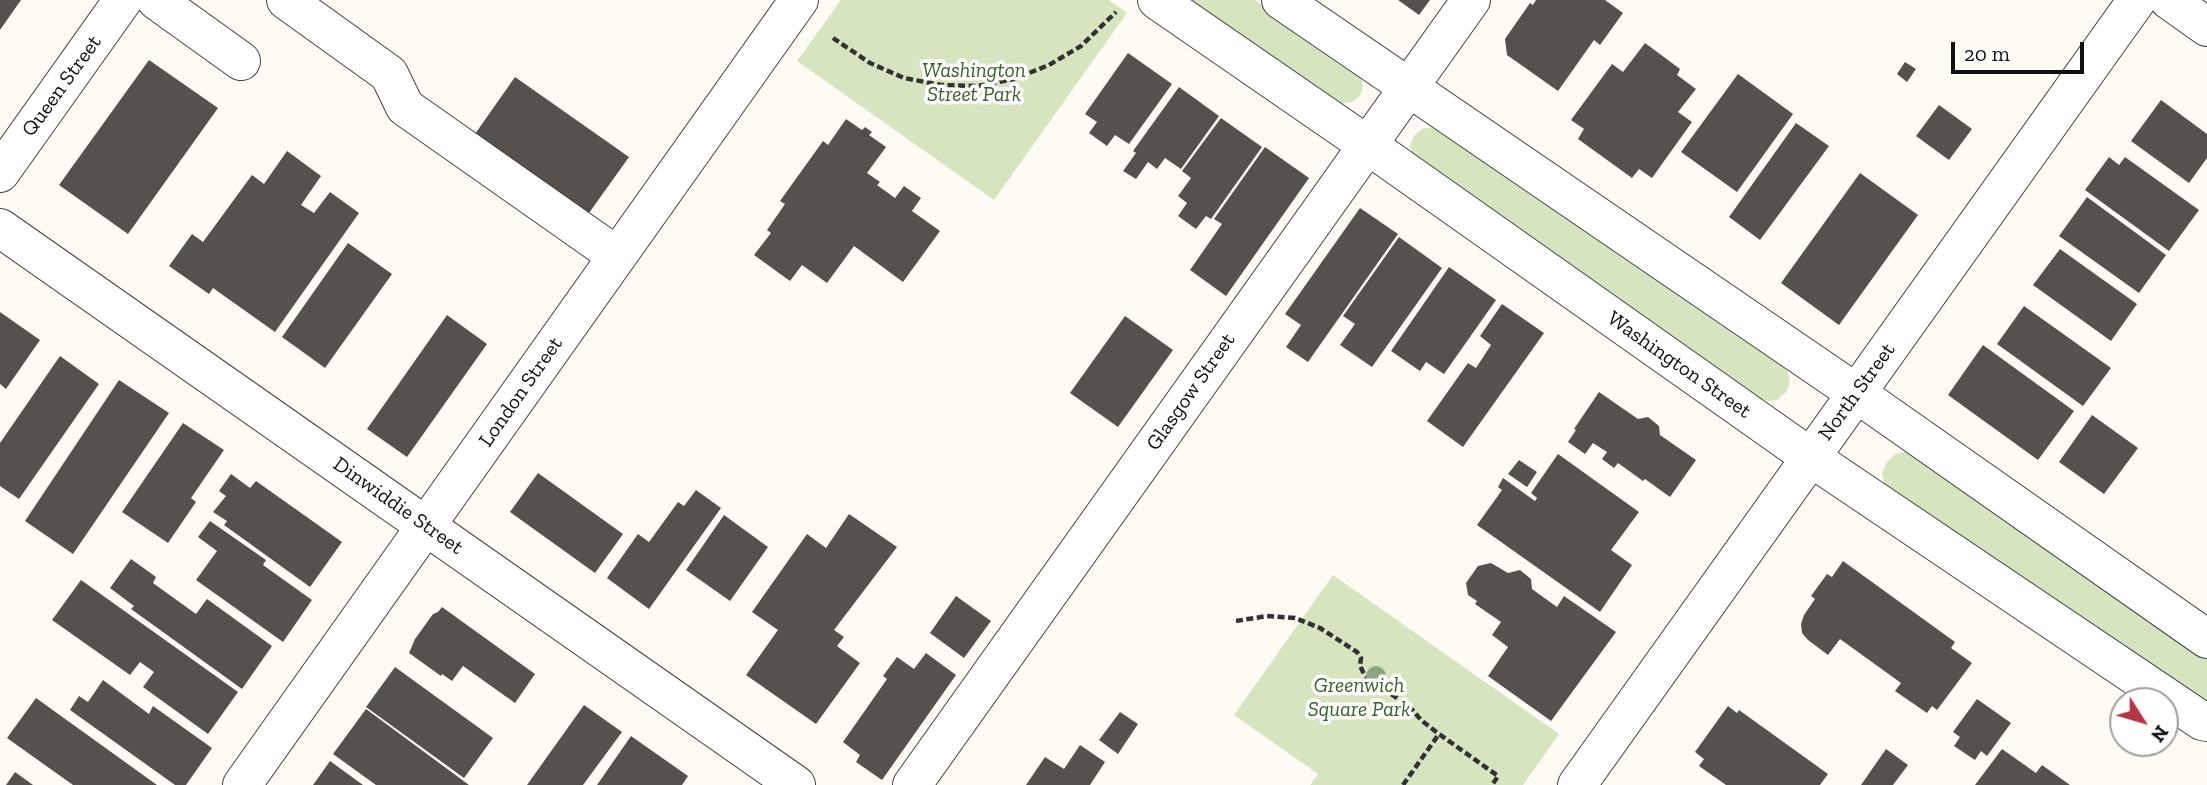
<!DOCTYPE html>
<html>
<head>
<meta charset="utf-8">
<style>
  body { margin:0 }
  #map { position:relative; width:2207px; height:785px; overflow:hidden; background:#fefbf4; font-family:"Zilla Slab",serif }
  canvas { display:block }
  .north { position:absolute; left:2109px; top:687px; width:70px; height:70px; box-sizing:border-box; background:#fff; border:2px solid #9f9f9f; border-radius:50%; rotate:127deg; font-size:19px; font-weight:700; line-height:28px; text-align:center; color:#101010 }
  .north::after { content:''; display:block; margin:auto; width:24px; height:32px; background:#b13744; clip-path:polygon(50% 0,100% 100%,50% 72%,0 100%) }
  .scale { position:absolute; left:1951px; top:42px; width:133px; height:32px; box-sizing:border-box; border:4px solid #101010; border-top:0; padding-left:9px; font-size:21px; line-height:24px; white-space:nowrap; color:#101010; -webkit-text-stroke:5px #fff; paint-order:stroke }
</style>
</head>
<body>
<div id="map">
<canvas width="2207" height="785"></canvas>
<div class="north">N</div>
<div class="scale">20 m</div>
</div>
<script>
const ctx = document.querySelector('canvas').getContext('2d');
ctx.lineJoin = 'round';
function paint(path, color) {
  ctx.fillStyle = color;
  ctx.fill(path, 'evenodd');
}
function poly(rows) {
  const path = new Path2D();
  for (const r of rows) {
    path.moveTo(r[0], r[1]);
    for (let i = 2; i < r.length; i += 2) path.lineTo(r[i], r[i + 1]);
  }
  return path;
}
function trace(path, color, width, dash) {
  ctx.strokeStyle = color;
  ctx.lineWidth = width;
  ctx.lineCap = dash ? 'butt' : 'round';
  ctx.setLineDash(dash || []);
  ctx.stroke(path);
}
function drawText(font, color, halo, rows, align = 'center') {
  ctx.font = font + ' "Zilla Slab",serif';
  ctx.lineWidth = 7;
  ctx.setLineDash([]);
  ctx.textBaseline = 'middle';
  ctx.strokeStyle = halo;
  ctx.fillStyle = color;
  for (const [text, x, y, turn = 0] of rows) {
    ctx.save();
    ctx.translate(x, y);
    ctx.rotate((+turn || 0) * Math.PI / 180);
    ctx.textAlign = isNaN(turn) ? turn : align;
    if (halo) ctx.strokeText(text, 0, 0);
    ctx.fillText(text, 0, 0);
    ctx.restore();
  }
}
paint(poly([
  [841,0,1109,0,1127,13,994,200,797,61],
  [1187,0,1255,0,1354,69,1361,77,1363,86,1360,96,1352,102,1342,104],
  [1433,127,1781,364,1788,372,1790,382,1786,392,1777,400,1768,401,1758,398,1412,156,1410,146,1414,136,1422,129],
  [1906,452,1915,456,2207,657,2207,704,1891,491,1884,483,1882,473,1887,462,1895,454],
  [1333,575,1559,734,1523,785,1310,785,1318,774,1234,715]
]), '#d6e5c0');
paint(poly([
  [0,0,21,0,0,30],
  [1398,0,1430,0,1419,15],
  [1536,0,1605,0,1623,13,1600,45,1594,40,1558,91,1507,55,1505,39,1530,3,1533,5],
  [1645,43,1680,69,1677,75,1696,89,1678,112,1692,122,1652,178,1639,169,1632,178,1578,139,1584,129,1571,120,1612,64,1623,72],
  [1128,53,1172,84,1129,144,1115,135,1107,146,1089,133,1097,122,1085,114],
  [149,60,218,108,128,234,59,185],
  [1905,62,1916,69,1907,82,1897,74],
  [1738,74,1793,114,1737,192,1681,152],
  [515,77,629,157,589,213,475,134],
  [1179,87,1219,116,1181,169,1165,158,1157,169,1148,162,1136,179,1123,171,1136,153,1133,151],
  [2161,100,2207,134,2207,158,2189,183,2131,141],
  [1939,105,1972,129,1949,160,1916,136],
  [1221,118,1262,147,1211,219,1206,216,1196,229,1178,216,1187,203,1178,196,1191,178,1182,171],
  [846,119,862,130,865,127,872,132,869,135,886,147,867,173,880,182,877,185,895,198,904,186,921,198,912,211,940,231,903,282,854,246,827,283,802,265,790,281,754,255,771,233,767,230,785,204,780,201,823,141,828,145],
  [1796,123,1829,146,1760,240,1729,217],
  [1265,147,1309,178,1226,296,1190,270,1222,224,1214,219],
  [287,151,321,176,301,205,314,213,330,192,359,213,275,332,213,288,209,294,169,266,192,234,203,242,252,175,264,184],
  [2109,157,2119,165,2125,157,2199,210,2169,251,2085,190],
  [1860,173,1918,215,1839,325,1781,283],
  [2087,197,2166,255,2139,293,2059,236],
  [1360,208,1398,234,1308,362,1286,347,1301,325,1285,314],
  [1399,237,1442,268,1372,367,1340,345,1355,324,1343,316],
  [348,243,392,274,325,368,282,337],
  [2060,249,2137,304,2111,341,2033,285],
  [1449,267,1496,300,1444,374,1426,362,1420,371,1391,351],
  [1502,304,1544,333,1463,447,1427,421,1468,363,1476,368,1491,345,1480,336],
  [2024,306,2111,368,2083,406,1997,344],
  [0,312,40,340,6,389,0,384],
  [447,315,487,344,407,457,367,429],
  [1125,316,1173,350,1118,427,1070,393],
  [1983,345,2074,411,2038,460,1948,395],
  [60,356,99,384,19,499,0,486,0,443],
  [119,380,169,413,73,554,25,521],
  [1599,392,1638,419,1648,417,1659,426,1660,435,1696,460,1670,497,1645,479,1643,481,1618,463,1614,468,1602,459,1607,452,1593,443,1585,454,1568,442,1576,430,1574,429],
  [2092,415,2138,448,2104,494,2059,462],
  [183,423,224,450,191,498,196,502,168,543,122,512],
  [1558,454,1639,512,1611,550,1632,565,1600,612,1477,525,1502,490,1498,487,1503,478,1535,501,1537,498,1531,493],
  [1519,460,1537,472,1527,487,1508,474],
  [538,473,623,534,595,573,510,512],
  [231,474,250,488,256,481,342,542,310,587,224,525,227,521,213,512,226,496,219,491],
  [696,490,721,508,649,609,607,578,638,534,649,542,678,502,684,506],
  [849,514,897,547,834,630,844,637,837,646,860,663,816,724,746,675,778,630,752,612,807,534,826,548],
  [724,515,768,547,730,601,686,570],
  [210,521,266,560,263,565,312,600,283,642,196,580,217,551,198,537],
  [131,559,156,577,153,583,196,614,207,599,272,646,242,689,131,609,134,606,110,588],
  [1843,561,1955,642,1951,648,1972,663,1937,710,1932,706,1927,713,1895,691,1901,683,1840,639,1828,655,1808,640,1802,633,1801,624,1804,615,1815,599,1811,596,1827,574,1832,577],
  [1491,563,1508,573,1520,570,1531,579,1532,589,1557,607,1564,596,1616,632,1551,721,1488,676,1508,647,1492,635,1501,622,1475,604,1477,601,1468,595,1466,583,1478,566],
  [81,580,238,692,208,734,143,687,154,672,140,662,130,675,52,620],
  [956,596,991,621,964,658,930,633],
  [442,607,535,674,515,703,463,666,452,681,442,674,441,676,409,653,415,639,433,614,438,612],
  [926,653,956,675,882,780,856,762,860,755,843,742,887,679,883,676,897,657,914,669],
  [395,667,493,738,464,778,366,707],
  [103,680,149,714,153,706,212,748,186,785,175,785,70,710,79,696,88,702],
  [36,698,157,785,73,785,7,738],
  [1977,699,2011,723,1987,756,1981,751,1975,760,1954,746,1960,737,1953,732],
  [584,705,622,732,583,785,527,785],
  [1728,706,1737,713,1739,710,1828,774,1820,785,1726,785,1699,766,1704,759,1695,752],
  [366,709,469,785,376,785,333,754],
  [1120,712,1138,724,1118,754,1099,740],
  [631,736,688,776,682,785,597,785],
  [1080,745,1105,762,1090,785,1026,785,1045,757,1064,769],
  [1886,749,1908,765,1893,785,1861,785],
  [2002,749,2036,773,2042,765,2070,785,1975,785],
  [330,761,363,785,313,785],
  [15,772,33,785,6,785]
]), '#57514d');
const minor = poly([
  [156,0,241,61],
  [286,0,389,74,405,107,617,256],
  [1157,0,1389,160,1810,457,2202,721,2207,722],
  [1281,0,1856,393,2207,639],
  [2169,0,2207,27],
  [0,173,123,0],
  [0,228,796,785],
  [242,785,799,0],
  [912,785,1471,0],
  [1577,785,2137,0]
]);
trace(minor, '#434343', 40);
trace(poly([
  [833,38,870,63,904,78,941,85,978,86,1014,79,1049,65,1081,46,1116,12],
  [1236,621,1267,616,1295,618,1320,628,1357,652,1361,658,1360,666,1365,676,1410,707,1421,720,1439,734],
  [1403,785,1439,734,1498,776,1492,785]
]), '#323232', 4.5, [7, 3.5]);
trace(minor, '#fff', 38);
ctx.fillStyle = '#90a683';
for (const [x, y] of [
  [1376,676]
]) {
  ctx.beginPath();
  ctx.arc(x, y, 10, 0, 2 * Math.PI);
  ctx.fill();
}
drawText('italic 21px', '#366127', '#fff', [
  ["Washington",974,71],
  ["Street Park",974,95],
  ["Greenwich",1359,686],
  ["Square Park",1359,710]
]);
drawText('21px', '#101010', '#fff', [
  ["Queen Street",62,86,-54],
  ["Washington Street",1679,365,35],
  ["London Street",521,392,-55],
  ["Glasgow Street",1191,392,-55],
  ["North Street",1857,392,-54],
  ["Dinwiddie Street",398,506,35]
]);
</script>
</body>
</html>
